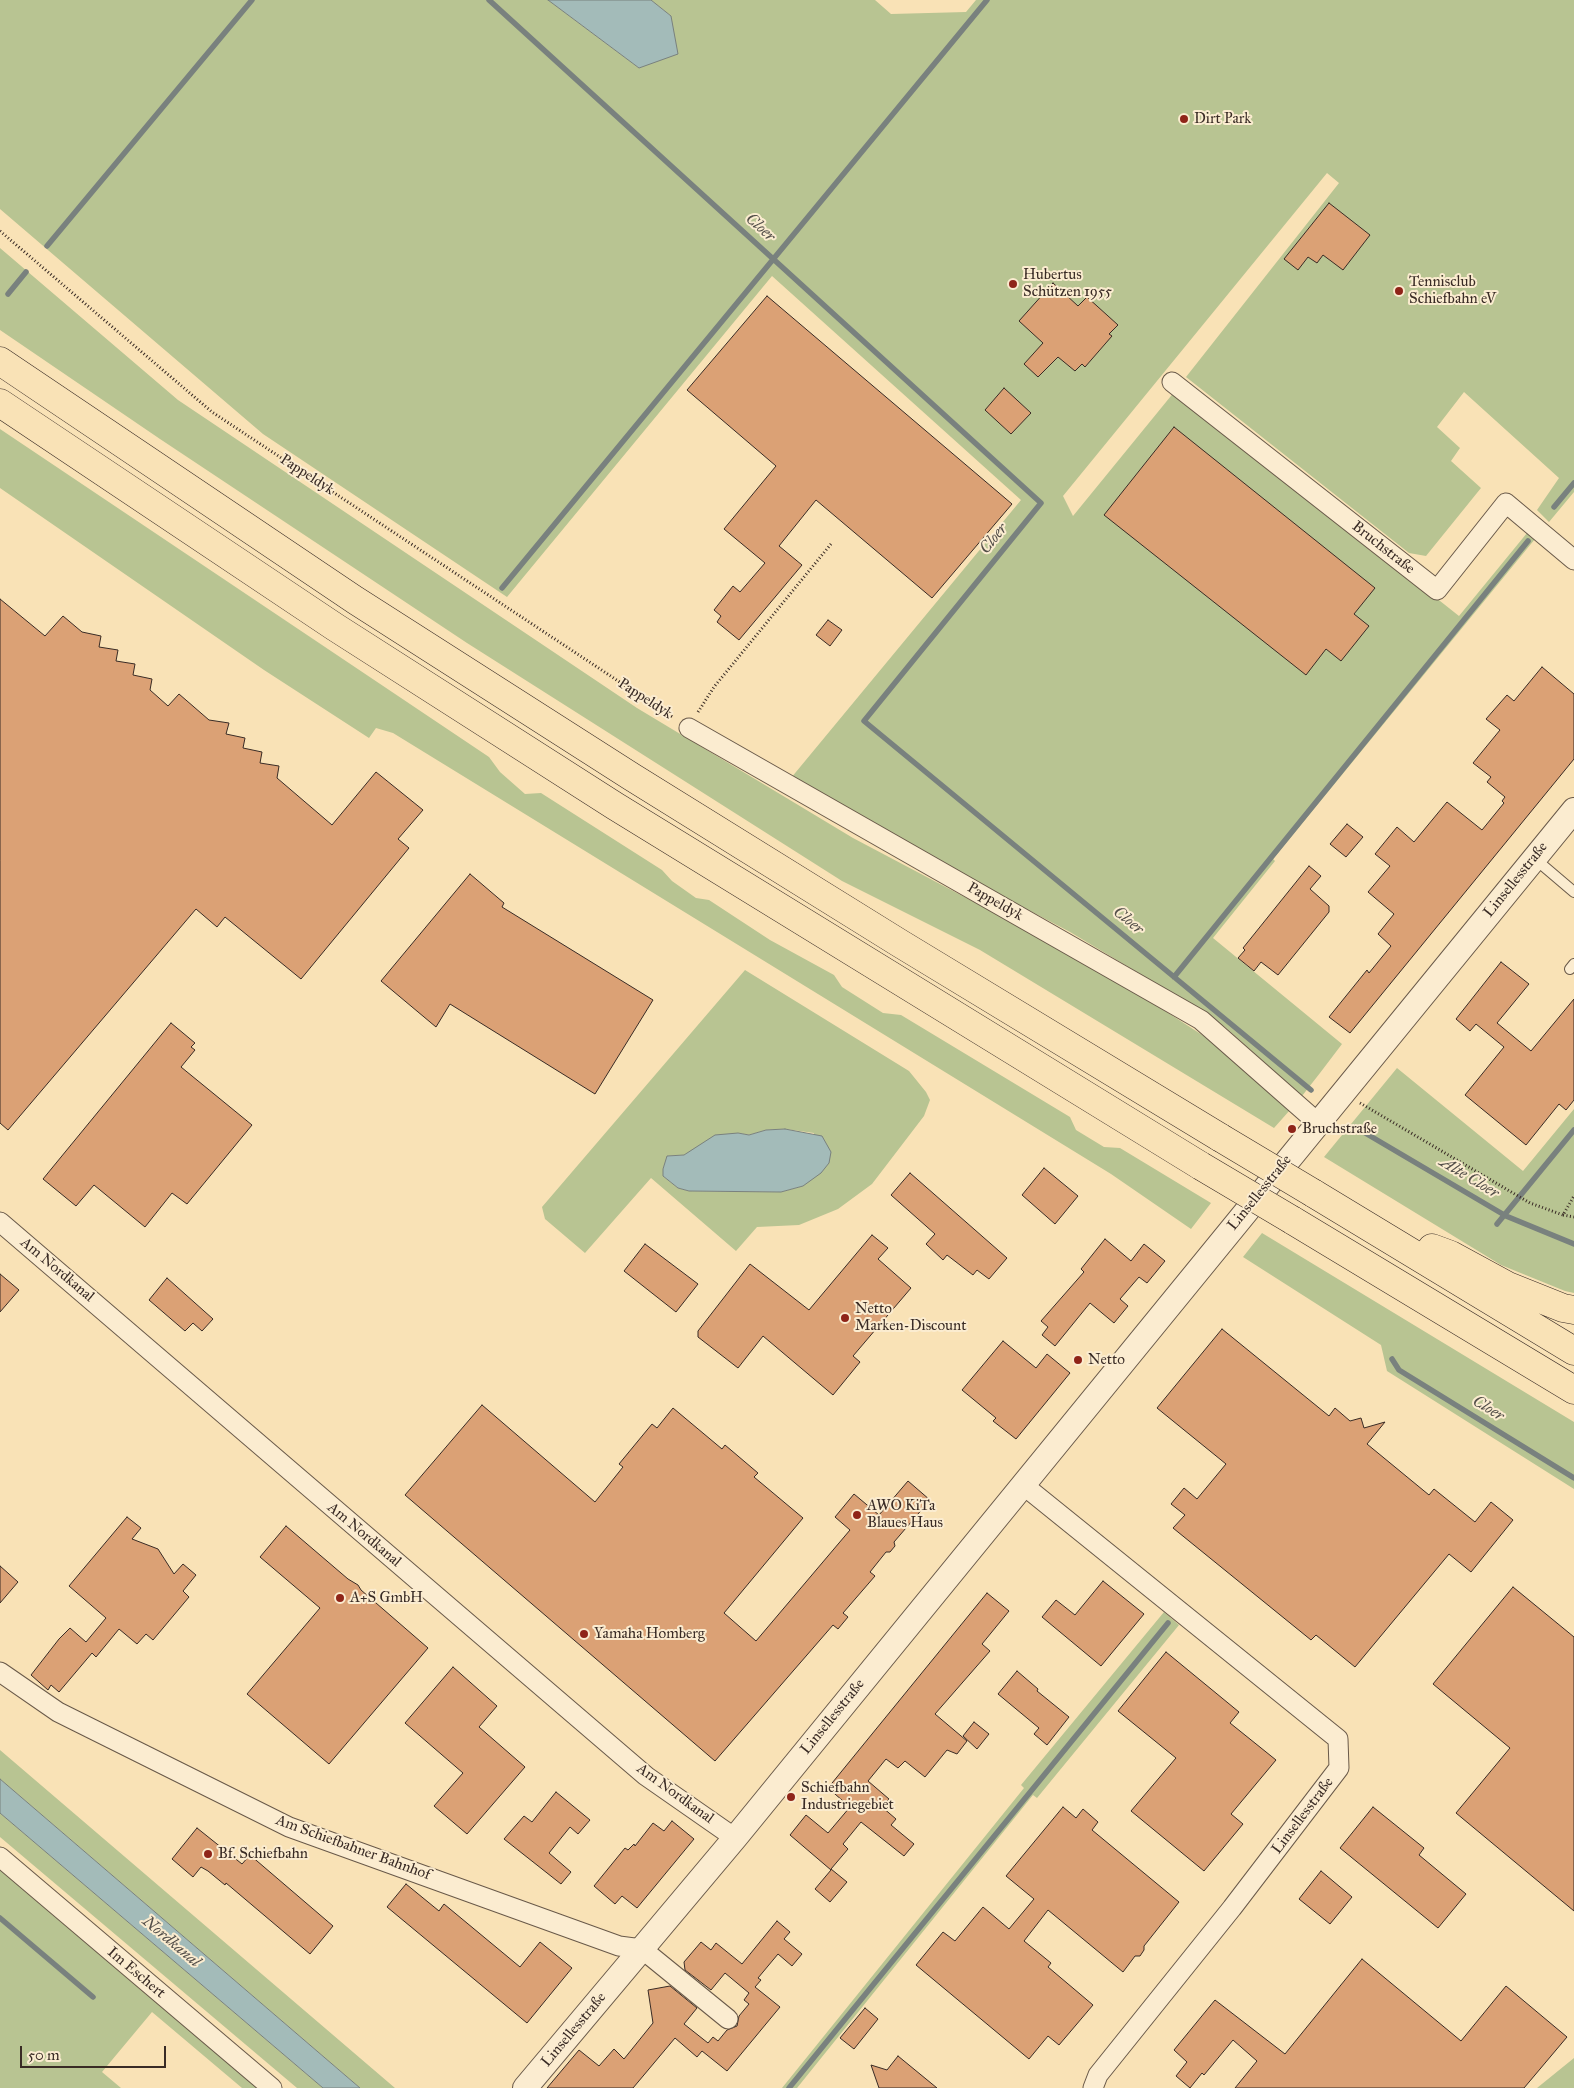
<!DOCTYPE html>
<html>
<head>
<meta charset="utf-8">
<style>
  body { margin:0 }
  #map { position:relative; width:1574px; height:2088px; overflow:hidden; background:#f9e2b6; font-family:"IM FELL Great Primer",serif }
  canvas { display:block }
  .scale { position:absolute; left:20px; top:2046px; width:146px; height:22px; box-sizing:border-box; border:2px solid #392b25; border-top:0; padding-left:6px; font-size:15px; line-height:18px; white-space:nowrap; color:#392b25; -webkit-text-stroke:4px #fbecd0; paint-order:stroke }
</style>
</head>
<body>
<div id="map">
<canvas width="1574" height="2088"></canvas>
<div class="scale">50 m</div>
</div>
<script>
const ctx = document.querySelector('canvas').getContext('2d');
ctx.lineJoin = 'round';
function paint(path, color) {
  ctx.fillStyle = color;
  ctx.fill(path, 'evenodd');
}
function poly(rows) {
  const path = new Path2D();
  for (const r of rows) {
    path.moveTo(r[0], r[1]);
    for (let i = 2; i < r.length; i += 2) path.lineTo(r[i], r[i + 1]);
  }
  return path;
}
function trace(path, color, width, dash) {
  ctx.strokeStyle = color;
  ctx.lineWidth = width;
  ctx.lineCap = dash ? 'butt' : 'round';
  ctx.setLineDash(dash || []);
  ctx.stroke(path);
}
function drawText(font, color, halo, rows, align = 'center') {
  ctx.font = font + ' "IM FELL Great Primer",serif';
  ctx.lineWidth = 4;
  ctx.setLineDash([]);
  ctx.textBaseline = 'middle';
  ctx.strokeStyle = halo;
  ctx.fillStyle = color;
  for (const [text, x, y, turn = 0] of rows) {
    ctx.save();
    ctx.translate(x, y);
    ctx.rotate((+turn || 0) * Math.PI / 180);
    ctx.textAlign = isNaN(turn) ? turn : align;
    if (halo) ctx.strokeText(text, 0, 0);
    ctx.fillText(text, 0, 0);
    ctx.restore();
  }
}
paint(poly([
  [0,0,548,0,639,68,671,16,651,0,875,0,891,14,966,12,976,0,1574,0,1574,492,1549,522,1537,510,1559,478,1464,392,1437,427,1460,448,1451,461,1481,488,1426,556,1409,553,1186,377,1339,183,1327,173,1063,496,1073,516,1175,391,1459,616,1527,533,1535,539,1273,859,1275,861,1213,938,1342,1044,1320,1073,1302,1096,1225,1027,1192,1005,1070,932,862,822,791,778,1021,500,772,276,507,597,263,434,0,209],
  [0,248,178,400,637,708,853,838,1061,948,1159,1007,1213,1042,1290,1110,1274,1128,980,950,842,881,467,643,160,439,0,330],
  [0,429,489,757,500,772,525,794,541,793,662,870,672,881,696,898,709,900,770,940,834,975,842,987,883,1013,901,1015,1070,1117,1076,1130,1104,1147,1120,1148,1211,1203,1191,1229,1111,1174,393,733,376,728,369,738,264,670,0,488],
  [745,970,909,1071,926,1092,930,1100,924,1116,872,1184,838,1209,799,1225,757,1227,736,1251,651,1178,585,1253,545,1219,542,1207],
  [785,1129,814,1133,803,1186,781,1192,689,1191,678,1188,663,1176,663,1169,668,1156,684,1155,738,1133,749,1135,766,1130],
  [1397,1068,1523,1171,1574,1109,1574,1293,1565,1291,1501,1265,1324,1157],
  [1262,1233,1574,1422,1574,1489,1387,1371,1381,1345,1243,1257],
  [1164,1612,1179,1625,1037,1798,1033,1795,797,2088,782,2088,1024,1788,1021,1785],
  [0,1750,395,2088,360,2088,0,1779],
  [0,1813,323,2088,297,2088,0,1837],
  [0,1869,258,2088,242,2088,152,2012,102,2072,121,2088,0,2088],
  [1574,2058,1574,2088,1537,2088]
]), '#b8c492');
const water = poly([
  [548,0,651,0,671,16,678,54,639,68,548,0],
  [785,1129,822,1136,831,1152,829,1163,821,1173,803,1186,781,1192,689,1191,678,1188,663,1176,663,1169,667,1156,684,1155,715,1135,738,1133,749,1135,766,1130,785,1129],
  [0,1779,360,2088,323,2088,0,1813,0,1779]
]);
paint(water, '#a3bbb9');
trace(water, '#79817e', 1);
trace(poly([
  [489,0,1041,503,864,721,1311,1090],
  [47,246,252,0],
  [8,294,26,272],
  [1554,507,1574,483],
  [502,588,987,0],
  [1174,977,1528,541],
  [1355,1127,1506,1216,1574,1244],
  [1497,1224,1574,1130],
  [1392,1359,1399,1370,1574,1478],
  [0,1918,93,1997],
  [789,2088,1168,1623]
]), '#79817e', 5.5);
const building = poly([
  [1329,203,1370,235,1343,270,1323,255,1317,263,1308,257,1298,270,1284,259,1329,203],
  [1053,283,1078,306,1087,297,1118,325,1109,334,1112,336,1085,367,1082,364,1075,371,1058,357,1038,377,1024,364,1043,343,1019,321,1053,283],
  [767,296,1012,504,932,598,816,500,779,546,802,565,739,640,717,622,721,616,714,610,733,586,740,592,765,563,724,529,776,466,687,390,767,296],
  [1004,388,1031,413,1011,434,985,410,1004,388],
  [1174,427,1375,588,1354,614,1369,626,1341,661,1326,649,1306,675,1104,515,1174,427],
  [0,599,45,636,63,616,82,632,101,636,99,647,118,650,116,661,135,664,133,675,152,679,150,690,168,706,179,694,209,720,229,723,226,734,245,738,243,748,262,752,260,763,279,766,277,778,332,825,376,772,423,810,398,839,409,848,301,979,225,917,217,927,196,909,8,1130,0,1123,0,599],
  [828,620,842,630,830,646,816,635,828,620],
  [1542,667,1574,694,1574,759,1350,1033,1329,1017,1367,970,1369,973,1391,946,1378,934,1394,914,1368,892,1390,866,1375,854,1397,827,1414,842,1447,802,1482,830,1504,803,1502,801,1505,797,1487,782,1491,777,1473,763,1500,730,1486,719,1507,695,1514,701,1542,667],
  [1347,824,1363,837,1346,857,1330,844,1347,824],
  [1309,866,1321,876,1310,889,1329,906,1329,912,1278,975,1261,962,1254,971,1238,958,1245,950,1243,948,1309,866],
  [470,874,504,903,502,907,653,1000,595,1094,450,1004,436,1027,381,981,470,874],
  [1501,962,1529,984,1497,1023,1531,1051,1574,999,1574,1100,1566,1110,1559,1104,1526,1145,1465,1095,1504,1047,1476,1024,1470,1031,1456,1019,1501,962],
  [171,1023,195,1043,191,1047,195,1050,181,1067,252,1125,187,1204,172,1193,145,1227,94,1185,76,1206,43,1179,171,1023],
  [1044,1168,1078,1196,1055,1224,1022,1195,1044,1168],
  [910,1173,1007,1258,989,1279,977,1270,973,1275,947,1255,943,1260,926,1244,935,1234,891,1195,910,1173],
  [872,1235,888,1248,878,1259,911,1288,853,1356,860,1362,833,1395,763,1336,738,1368,698,1337,698,1331,750,1264,809,1310,872,1235],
  [1105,1239,1131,1261,1144,1244,1165,1261,1147,1283,1139,1277,1120,1299,1128,1306,1114,1323,1090,1303,1055,1346,1042,1335,1048,1327,1041,1321,1084,1272,1081,1269,1105,1239],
  [645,1244,698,1284,676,1312,624,1271,645,1244],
  [0,1274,19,1290,0,1312,0,1274],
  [167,1278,213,1319,202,1331,193,1323,185,1331,149,1300,167,1278],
  [1222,1329,1329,1416,1335,1408,1350,1421,1361,1418,1364,1428,1385,1422,1367,1444,1429,1495,1434,1489,1475,1522,1491,1502,1513,1520,1471,1572,1449,1554,1355,1667,1316,1635,1311,1640,1173,1528,1185,1515,1171,1504,1184,1488,1197,1499,1226,1464,1157,1408,1222,1329],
  [1003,1341,1036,1368,1047,1354,1070,1373,1016,1439,993,1421,996,1418,962,1390,1003,1341],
  [482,1405,595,1502,623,1467,619,1464,652,1424,657,1428,673,1408,722,1449,725,1445,758,1473,754,1477,803,1518,724,1613,756,1641,850,1530,835,1517,854,1494,879,1515,908,1481,930,1500,894,1542,895,1546,890,1552,886,1552,870,1572,875,1576,843,1613,848,1617,838,1629,833,1625,715,1761,405,1495,482,1405],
  [127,1517,141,1528,132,1539,158,1549,174,1574,183,1564,196,1575,183,1591,189,1597,153,1640,146,1634,137,1644,119,1629,96,1657,92,1653,59,1692,51,1685,48,1690,31,1675,59,1639,70,1628,86,1642,106,1618,69,1586,127,1517],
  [286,1526,348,1579,358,1585,361,1590,428,1648,329,1764,247,1694,320,1608,260,1557,286,1526],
  [0,1566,18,1582,0,1603,0,1566],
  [1103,1581,1144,1614,1101,1666,1042,1617,1056,1600,1075,1615,1103,1581],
  [1513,1587,1574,1637,1574,1911,1456,1813,1510,1748,1433,1684,1513,1587],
  [987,1593,1009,1611,982,1644,990,1651,935,1714,967,1741,957,1754,947,1750,925,1777,905,1761,898,1768,886,1759,868,1781,889,1799,882,1807,896,1819,891,1825,914,1844,904,1856,861,1822,843,1844,848,1849,831,1869,847,1882,830,1902,815,1889,831,1870,790,1835,806,1815,828,1833,850,1807,828,1788,987,1593],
  [1166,1652,1239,1712,1230,1723,1276,1760,1231,1814,1243,1824,1204,1871,1131,1811,1176,1758,1118,1711,1166,1652],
  [453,1667,497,1706,479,1727,525,1767,467,1834,434,1806,463,1773,405,1723,453,1667],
  [1017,1671,1038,1689,1037,1691,1069,1717,1047,1745,1034,1734,1039,1728,998,1694,1017,1671],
  [974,1722,989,1734,977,1749,963,1736,974,1722],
  [556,1792,590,1820,578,1834,570,1827,549,1853,571,1872,561,1884,504,1839,524,1816,532,1822,556,1792],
  [1063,1807,1076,1818,1083,1809,1098,1822,1092,1830,1179,1902,1144,1946,1144,1950,1140,1956,1135,1956,1123,1972,1048,1910,1024,1941,1051,1963,1048,1967,1093,2005,1059,2045,1048,2036,1029,2059,916,1965,943,1932,955,1941,983,1907,1009,1929,1034,1899,1006,1876,1063,1807],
  [1373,1807,1424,1848,1419,1855,1466,1894,1438,1928,1340,1848,1373,1807],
  [672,1821,694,1839,637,1908,622,1896,615,1904,594,1886,625,1848,628,1850,634,1844,635,1846,653,1823,664,1831,672,1821],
  [197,1828,242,1864,250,1855,333,1926,310,1954,226,1883,225,1885,208,1871,201,1867,193,1877,172,1859,197,1828],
  [1321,1871,1352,1897,1330,1924,1299,1899,1321,1871],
  [406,1884,439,1911,444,1904,520,1967,540,1942,572,1968,527,2023,387,1907,406,1884],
  [777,1921,790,1932,784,1939,802,1954,792,1966,778,1954,758,1978,761,1980,755,1987,780,2007,727,2071,702,2051,697,2057,675,2038,633,2088,547,2088,579,2050,599,2066,614,2049,624,2059,653,2023,648,1990,670,1986,697,2008,684,2024,708,2043,713,2037,718,2041,727,2030,737,2026,739,2016,749,2004,744,2000,749,1993,725,1973,711,1990,685,1970,684,1962,701,1942,711,1950,716,1943,742,1964,777,1921],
  [1362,1959,1461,2041,1506,1986,1567,2037,1524,2088,1235,2088,1257,2061,1233,2040,1204,2075,1202,2073,1190,2088,1176,2076,1187,2062,1174,2050,1215,2000,1285,2054,1362,1959],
  [865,2008,878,2019,854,2049,840,2038,865,2008],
  [898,2056,937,2088,879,2088,871,2065,887,2070,898,2056]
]);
paint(building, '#dba175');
trace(building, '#392b25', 1);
const service = poly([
  [1534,858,1574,892],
  [1570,969,1574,964]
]);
const minor = poly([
  [1172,382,1437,590,1506,503,1574,560],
  [689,728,1201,1020,1318,1123],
  [0,1222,646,1776,735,1838],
  [1022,1484,1338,1739,1339,1768,1232,1908,1098,2075,1093,2088],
  [0,1672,58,1712,289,1827,619,1946,642,1949,728,2019],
  [0,1857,272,2088]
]);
const tertiary = poly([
  [525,2088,735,1838,1574,810]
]);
const motorway = poly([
  [0,361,355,600,632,777,901,944,1221,1138],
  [0,403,335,627,615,806,1201,1166],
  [1313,1193,1574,1351],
  [1292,1220,1574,1390],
  [1432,1248,1451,1255,1508,1286,1563,1308,1574,1310]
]);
trace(service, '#695949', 12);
trace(minor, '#695949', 21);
trace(tertiary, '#695949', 26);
trace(motorway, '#392b25', 29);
trace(poly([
  [0,231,212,412,674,718],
  [698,712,714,687,831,544],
  [1360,1103,1530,1203,1563,1215,1574,1196],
  [1563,1215,1574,1217]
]), '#392b25', 3, [1, 2.5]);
trace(service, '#fbecd0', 10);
trace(minor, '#fbecd0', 19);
trace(tertiary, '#fbecd0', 24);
trace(motorway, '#f9e2b6', 28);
const motorwayBridge = poly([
  [1221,1138,1313,1193],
  [1201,1166,1292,1220]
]);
trace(motorwayBridge, '#392b25', 29, []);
trace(motorwayBridge, '#f9e2b6', 28);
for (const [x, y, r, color] of [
  [1184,119,5,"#8f2418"],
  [1013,284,5,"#8f2418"],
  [1399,291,5,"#8f2418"],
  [1292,1129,5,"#8f2418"],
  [845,1318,5,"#8f2418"],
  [1078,1360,5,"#8f2418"],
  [857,1515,5,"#8f2418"],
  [340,1598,5,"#8f2418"],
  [584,1634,5,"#8f2418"],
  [791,1797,5,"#8f2418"],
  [208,1854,5,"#8f2418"]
]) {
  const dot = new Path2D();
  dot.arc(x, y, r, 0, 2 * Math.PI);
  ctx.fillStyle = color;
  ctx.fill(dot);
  trace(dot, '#fbecd0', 2);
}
drawText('15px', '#392b25', '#fbecd0', [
  ["Dirt Park",1194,119],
  ["Hubertus",1023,275],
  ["Schützen 1955",1023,292],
  ["Tennisclub",1409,282],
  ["Schiefbahn eV",1409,299],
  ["Bruchstraße",1302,1129],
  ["Netto",855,1309],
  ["Marken-Discount",855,1326],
  ["Netto",1088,1360],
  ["AWO KiTa",867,1506],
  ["Blaues Haus",867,1523],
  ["A+S GmbH",350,1598],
  ["Yamaha Homberg",594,1634],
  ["Schiefbahn",801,1788],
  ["Industriegebiet",801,1805],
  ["Bf. Schiefbahn",218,1854]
], 'left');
drawText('15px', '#392b25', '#fbecd0', [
  ["Pappeldyk",307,475,33],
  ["Bruchstraße",1383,548,38],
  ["Pappeldyk",645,699,33],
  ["Linsellesstraße",1516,880,-51],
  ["Pappeldyk",995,902,30],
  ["Linsellesstraße",1260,1193,-51],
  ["Am Nordkanal",57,1270,40],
  ["Am Nordkanal",364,1535,40],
  ["Linsellesstraße",833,1717,-51],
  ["Am Nordkanal",675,1794,36],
  ["Linsellesstraße",1303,1816,-53],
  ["Am Schiefbahner Bahnhof",353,1848,20],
  ["Im Eschert",136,1973,40],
  ["Linsellesstraße",574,2030,-50]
]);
drawText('italic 16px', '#544f4a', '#fbecd0', [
  ["Cloer",760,228,42],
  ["Cloer",994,539,-51],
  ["Cloer",1128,921,40],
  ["Alte Cloer",1469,1178,31],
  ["Cloer",1488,1409,32],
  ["Nordkanal",171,1942,40]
]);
</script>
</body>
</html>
